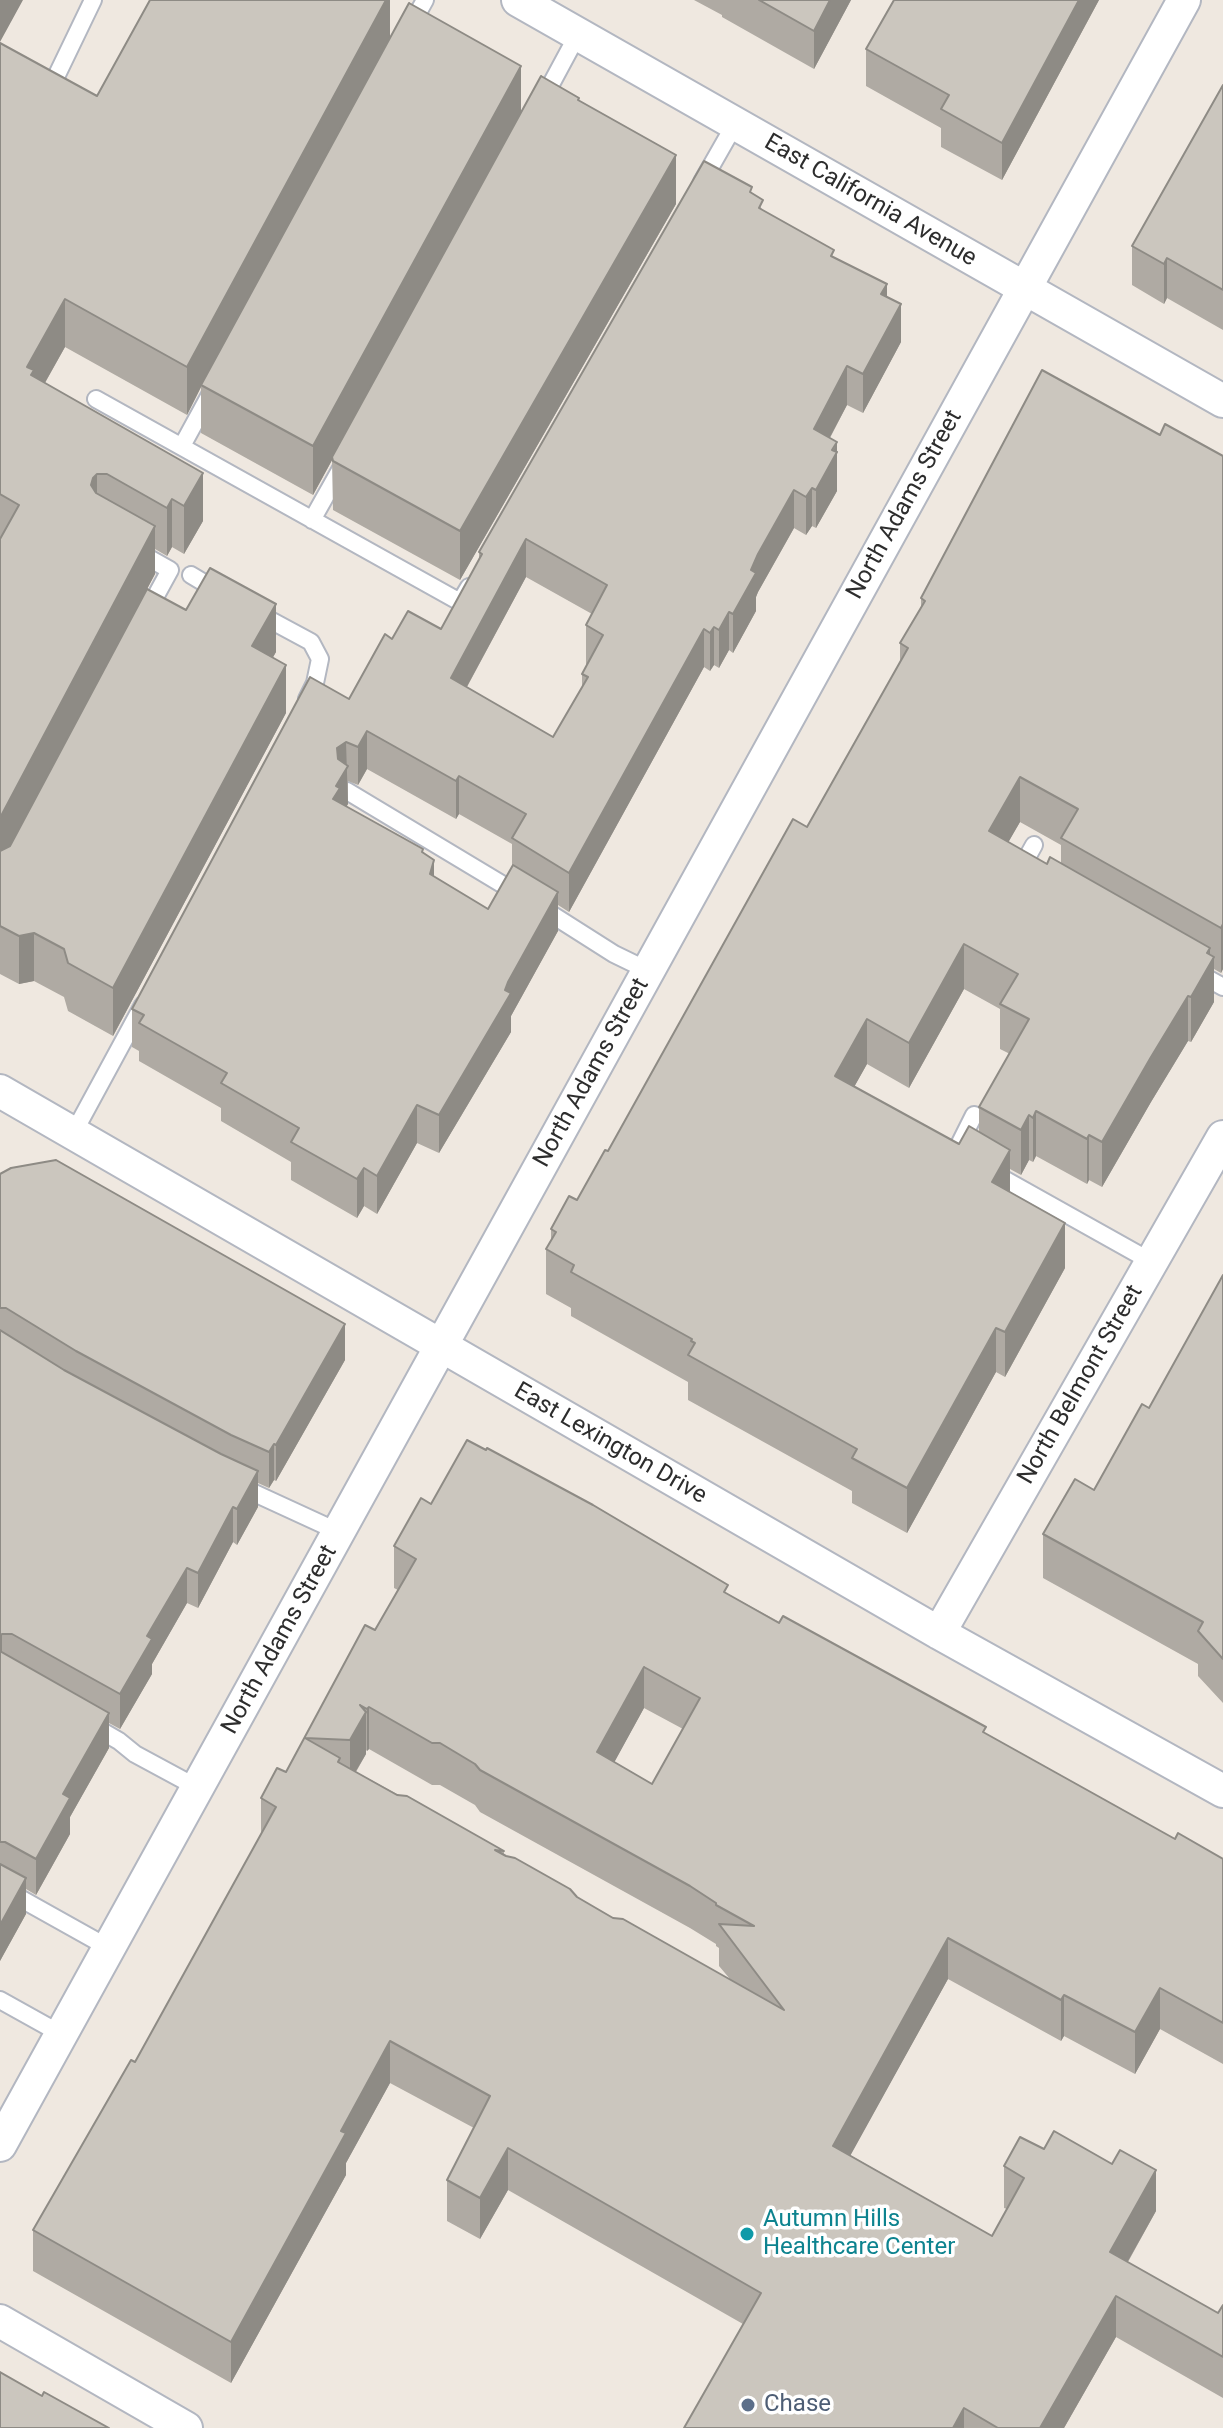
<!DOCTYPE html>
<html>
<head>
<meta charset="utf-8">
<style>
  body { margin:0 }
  canvas { display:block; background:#efe8e0 }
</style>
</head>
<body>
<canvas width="1223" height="2428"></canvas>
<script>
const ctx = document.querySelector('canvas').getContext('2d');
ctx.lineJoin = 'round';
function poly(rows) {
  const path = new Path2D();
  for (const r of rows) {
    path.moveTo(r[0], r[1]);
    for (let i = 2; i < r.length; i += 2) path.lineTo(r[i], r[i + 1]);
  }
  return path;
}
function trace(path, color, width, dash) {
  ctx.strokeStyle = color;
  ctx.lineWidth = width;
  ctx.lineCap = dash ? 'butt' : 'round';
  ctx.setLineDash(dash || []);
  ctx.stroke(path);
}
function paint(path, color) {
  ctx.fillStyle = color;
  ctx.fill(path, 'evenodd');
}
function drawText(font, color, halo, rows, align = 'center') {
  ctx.font = font + ' Roboto,sans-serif';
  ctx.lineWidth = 7;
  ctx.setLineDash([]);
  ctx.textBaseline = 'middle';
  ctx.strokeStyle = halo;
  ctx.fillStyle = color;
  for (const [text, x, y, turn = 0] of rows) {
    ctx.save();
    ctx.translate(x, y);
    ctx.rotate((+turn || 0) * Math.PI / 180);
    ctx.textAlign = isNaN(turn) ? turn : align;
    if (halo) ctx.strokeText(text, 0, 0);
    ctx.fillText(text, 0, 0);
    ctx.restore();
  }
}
const service = poly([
  [410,27,425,0],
  [54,81,93,0],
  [542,101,578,34],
  [702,182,735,124],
  [96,399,460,602,469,587],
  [182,446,212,391],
  [312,520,343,465],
  [138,552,170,570,147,612],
  [191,575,221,593],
  [259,614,311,642,320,659,315,683,307,699],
  [347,791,520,895],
  [1019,872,1034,845],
  [540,907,614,954,649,971],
  [1196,972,1223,987],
  [73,1134,143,1005],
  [956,1151,974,1115],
  [993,1173,1152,1262],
  [239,1486,339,1532],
  [93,1726,119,1741,135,1754,198,1788],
  [0,1887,109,1948],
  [0,2000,61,2034]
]);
const minor = poly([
  [518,0,1223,401],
  [0,1091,939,1633,1223,1791],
  [939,1633,1223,1137],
  [0,2145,1184,0],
  [0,2321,186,2428]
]);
trace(service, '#b3b7c1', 20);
trace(minor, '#b3b7c1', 36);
trace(service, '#fff', 16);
trace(minor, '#fff', 32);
paint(poly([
  [390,0,390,38,521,111,579,101,676,204,460,580,333,510,332,460,313,495,201,433,201,387,187,415,65,347,45,383,203,521,184,554,172,547,167,556,155,549,155,574,147,589,186,610,276,652,273,657,286,713,113,1036,68,1011,64,997,34,981,19,984,0,974,0,43,97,96],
  [694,0,851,0,814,69,722,17,722,15],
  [894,0,1099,0,1002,180,941,147,941,128,866,86,866,49],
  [1223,85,1223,330,1167,298,1164,304,1132,285,1132,246],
  [752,193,763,211,834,258,887,296,901,342,863,413,847,405,830,438,837,442,837,491,816,528,812,526,806,535,794,528,758,592,756,597,756,611,733,653,729,650,719,668,714,665,710,671,704,667,569,912,558,905,558,931,511,1016,511,1032,439,1153,417,1143,377,1214,364,1206,357,1218,291,1180,291,1162,221,1121,221,1108,139,1061,139,1051,132,1047,132,1009,392,639,441,629,479,559,479,552],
  [526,577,592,614,586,625,586,664,588,665,582,674,582,687,553,737,467,687],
  [367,769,456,819,459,814,512,844,512,866,488,909,434,877,423,853,346,806,348,804,348,781,358,785],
  [1160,435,1223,456,1223,969,1221,973,1214,969,1214,1002,1191,1042,1188,1041,1151,1102,1102,1187,1089,1180,1087,1184,1036,1156,1033,1162,1029,1160,1021,1175,1010,1169,1010,1192,1065,1268,1005,1377,996,1372,907,1533,852,1503,852,1491,688,1400,688,1382,571,1316,571,1308,546,1294,546,1249,551,1240,551,1229,577,1200,807,827,900,662,900,643,921,607,921,598],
  [1020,822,1061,845,1061,864,1047,864,1008,842],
  [964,989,1000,1009,1000,1049,1010,1054,979,1107,979,1132,959,1144,854,1087,867,1064,909,1088],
  [0,1174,345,1360,276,1481,274,1480,269,1488,258,1483,258,1507,237,1545,233,1542,198,1608,187,1603,152,1664,152,1674,120,1729,109,1723,109,1748,70,1817,70,1834,36,1895,26,1889,26,1914,0,1961],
  [1223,1275,1223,1703,1198,1676,1198,1664,1043,1578,1043,1534,1094,1490,1149,1408],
  [431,1504,728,1594,986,1734,1175,1839,1223,1859,1223,2064,1160,2029,1135,2074,1064,2036,1061,2041,948,1979,850,2155,992,2236,1007,2209,1004,2208,1004,2166,1156,2211,1128,2262,1218,2313,1223,2305,1223,2398,1116,2337,1064,2428,684,2428,743,2324,508,2190,480,2239,447,2221,447,2180,474,2128,390,2083,346,2163,346,2175,231,2383,33,2271,33,2230,135,2062,261,1835,261,1798,286,1772,375,1630,398,1590,394,1588,394,1546],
  [644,1708,683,1729,652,1784,614,1762],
  [369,1749,432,1785,440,1785,475,1805,480,1812,690,1928,716,1944,716,1946,719,1948,719,1966,730,1979,613,1918,504,1855,504,1851,356,1772,366,1754,366,1750,367,1751]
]), '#afaaa3');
paint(poly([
  [0,0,23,0,0,42],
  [386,0,390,0,390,41,201,385,201,387,187,415,187,367],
  [830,0,851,0,814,69,814,31],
  [1079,0,1099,0,1002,180,1002,143],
  [521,66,521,114,313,495,313,446],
  [676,155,676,204,460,580,460,531],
  [1167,258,1167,298,1164,304,1164,264],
  [887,284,887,322,881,294],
  [65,299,65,347,34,402,27,367],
  [901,304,901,342,863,413,863,374],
  [847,366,847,405,814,467,814,429],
  [837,442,837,491,816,528,816,490],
  [203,473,203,521,184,554,184,506],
  [97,474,97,522,91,485,93,478],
  [812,488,812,526,806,535,806,497],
  [794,490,794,528,758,592,756,597,756,611,733,653,733,614,758,554],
  [172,499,172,547,167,556,167,508],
  [155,526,155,574,0,866,0,818],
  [526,539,526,577,451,716,451,678],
  [276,604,276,652,252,694,252,646],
  [729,612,729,650,719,668,719,630],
  [714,627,714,665,710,671,710,633],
  [704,629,704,667,569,912,569,873],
  [286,665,286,713,113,1036,113,988],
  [367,731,367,769,358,785,358,747],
  [346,742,348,804,340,819,333,799,337,748],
  [459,776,459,814,456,819,456,781],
  [1020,777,1020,822,989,876,989,831],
  [434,860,434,898,430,874],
  [558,892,558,931,511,1016,511,1032,439,1153,439,1115,508,982],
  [1223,924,1223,969,1221,973,1221,928],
  [34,933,34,981,19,984,19,936],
  [964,944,964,989,909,1088,909,1043],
  [1210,948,1210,964,1214,957,1214,1002,1191,1042,1191,997],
  [1188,996,1188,1041,1151,1102,1102,1187,1102,1142,1151,1057],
  [867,1019,867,1064,835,1121,835,1076],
  [417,1105,417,1143,377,1214,377,1176],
  [1036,1111,1036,1156,1033,1162,1033,1118],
  [1029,1115,1029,1160,1021,1175,1021,1130],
  [1089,1135,1089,1180,1087,1184,1087,1139],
  [1010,1150,1010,1195,992,1182],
  [364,1168,364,1206,357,1218,357,1179],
  [1065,1223,1065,1268,1005,1377,1005,1332],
  [345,1324,345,1360,276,1481,276,1445],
  [996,1328,996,1372,907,1533,907,1488],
  [274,1444,274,1480,269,1488,269,1452],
  [258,1471,258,1507,237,1545,237,1509],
  [233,1507,233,1542,198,1608,198,1573],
  [187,1568,187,1603,152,1664,152,1674,120,1729,120,1694,147,1636],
  [2,1634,2,1669,0,1671,0,1636],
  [644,1667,644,1708,597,1794,597,1752],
  [369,1707,369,1749,367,1751,367,1709],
  [366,1712,366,1754,350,1781,350,1740],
  [109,1713,109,1748,70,1817,70,1834,36,1895,36,1859,63,1794],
  [26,1878,26,1914,0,1961,0,1925],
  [948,1938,948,1979,833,2187,833,2146],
  [1160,1988,1160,2029,1135,2074,1135,2032],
  [1064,1995,1064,2036,1061,2041,1061,2000],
  [390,2041,390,2083,346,2163,346,2175,231,2383,231,2342,341,2131],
  [508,2148,508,2190,480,2239,480,2198],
  [1156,2170,1156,2211,1110,2293,1110,2252],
  [1116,2296,1116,2337,1064,2428,1040,2428],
  [964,2408,964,2428,953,2428]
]), '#8e8b85');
const building = poly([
  [150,0,386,0,187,367,65,299,27,367,34,370,31,375,203,473,184,506,172,499,167,508,107,474,97,474,93,478,91,485,96,493,155,526,0,818,0,539,19,505,0,494,0,43,97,96,150,0],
  [759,0,830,0,814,31,759,0],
  [894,0,1079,0,1002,143,941,109,949,95,866,49,894,0],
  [409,3,521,66,313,446,201,385,409,3],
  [541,76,579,98,578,100,676,155,460,531,333,461,332,457,541,76],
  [1223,85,1223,290,1167,258,1164,264,1132,246,1223,85],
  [704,161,752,187,750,192,763,200,759,208,834,250,831,256,887,284,881,294,901,304,863,374,847,366,814,429,837,442,832,450,837,452,816,490,812,488,806,497,794,490,758,554,751,570,756,573,733,614,729,612,719,630,714,627,710,633,704,629,569,873,512,838,526,814,459,776,456,781,367,731,358,747,346,742,337,748,338,759,348,766,336,786,340,788,333,799,423,849,422,852,434,860,430,874,488,909,513,865,558,892,508,982,505,990,511,993,439,1115,417,1105,377,1176,364,1168,357,1179,291,1142,299,1128,221,1083,227,1073,139,1023,144,1015,132,1009,310,677,349,699,385,634,392,639,408,611,441,629,482,554,479,552,704,161],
  [526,539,607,585,586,625,603,635,582,674,588,677,553,737,451,678,526,539],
  [1042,370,1160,435,1165,424,1223,456,1223,924,1221,928,1061,838,1078,809,1020,777,989,831,1047,864,1050,857,1210,948,1207,953,1214,957,1191,997,1188,996,1151,1057,1102,1142,1089,1135,1087,1139,1036,1111,1033,1118,1029,1115,1021,1130,979,1107,1029,1019,1000,1004,1018,974,964,944,909,1043,867,1019,835,1076,959,1144,969,1126,1010,1150,992,1182,1065,1223,1005,1332,996,1328,907,1488,852,1458,857,1449,688,1355,695,1343,691,1341,692,1339,571,1272,574,1265,546,1249,556,1232,551,1229,569,1196,577,1200,605,1150,608,1151,793,819,807,827,908,648,900,643,925,601,921,598,1042,370],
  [210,568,276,604,252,646,286,665,113,988,68,963,64,949,34,933,19,936,0,926,0,851,10,846,147,589,186,610,210,568],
  [56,1160,345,1324,276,1445,274,1444,269,1452,231,1435,76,1351,6,1308,0,1308,0,1174,11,1168,56,1160],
  [1223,1275,1223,1659,1198,1631,1203,1622,1043,1534,1075,1479,1094,1490,1142,1404,1149,1408,1223,1275],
  [0,1330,64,1370,221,1454,258,1471,237,1509,233,1507,198,1573,187,1568,147,1636,152,1639,120,1694,12,1634,2,1634,0,1636,0,1330],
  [467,1440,486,1450,487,1448,593,1505,728,1585,724,1592,779,1623,783,1616,986,1727,983,1732,1175,1839,1178,1833,1223,1859,1223,2023,1160,1988,1135,2032,1064,1995,1061,2000,948,1938,833,2146,992,2236,1024,2178,1004,2166,1020,2137,1044,2149,1054,2131,1112,2164,1120,2150,1156,2170,1110,2252,1218,2313,1223,2305,1223,2357,1116,2296,1040,2428,998,2428,964,2408,953,2428,684,2428,761,2293,508,2148,480,2198,447,2180,490,2096,390,2041,341,2131,346,2133,231,2342,33,2230,131,2060,135,2062,276,1807,261,1798,277,1768,286,1772,365,1625,375,1630,416,1559,394,1546,421,1498,431,1504,467,1440],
  [644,1667,700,1698,652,1784,597,1752,644,1667],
  [360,1705,367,1709,369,1707,432,1743,440,1743,475,1764,480,1770,690,1886,716,1903,716,1905,754,1926,719,1924,784,2010,623,1919,613,1918,577,1897,570,1889,515,1858,506,1856,495,1850,504,1851,407,1796,397,1795,338,1762,340,1758,305,1738,350,1740,366,1712,360,1705],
  [0,1651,109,1713,63,1794,70,1798,36,1859,5,1842,0,1842,0,1651],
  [0,1864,26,1878,0,1925,0,1864],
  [0,2372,42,2396,44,2392,109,2428,0,2428,0,2372]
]);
paint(building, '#cbc6be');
trace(building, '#8e8b85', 2);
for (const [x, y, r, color] of [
  [747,2234,8,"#0f9aa8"],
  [748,2405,8,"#5c6f8a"]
]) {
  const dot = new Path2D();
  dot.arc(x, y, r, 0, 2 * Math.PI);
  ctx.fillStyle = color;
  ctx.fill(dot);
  trace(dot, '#fff', 3);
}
drawText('24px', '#2d2d2d', '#fff', [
  ["East California Avenue",870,201,30],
  ["North Adams Street",905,505,-61],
  ["North Adams Street",592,1073,-61],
  ["North Belmont Street",1081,1385,-60],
  ["East Lexington Drive",610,1444,30],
  ["North Adams Street",280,1640,-61]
]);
drawText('24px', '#0d838f', '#fff', [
  ["Autumn Hills",763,2220],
  ["Healthcare Center",763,2248]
], 'left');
drawText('24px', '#4e5e75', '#fff', [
  ["Chase",764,2405]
], 'left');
</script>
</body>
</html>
